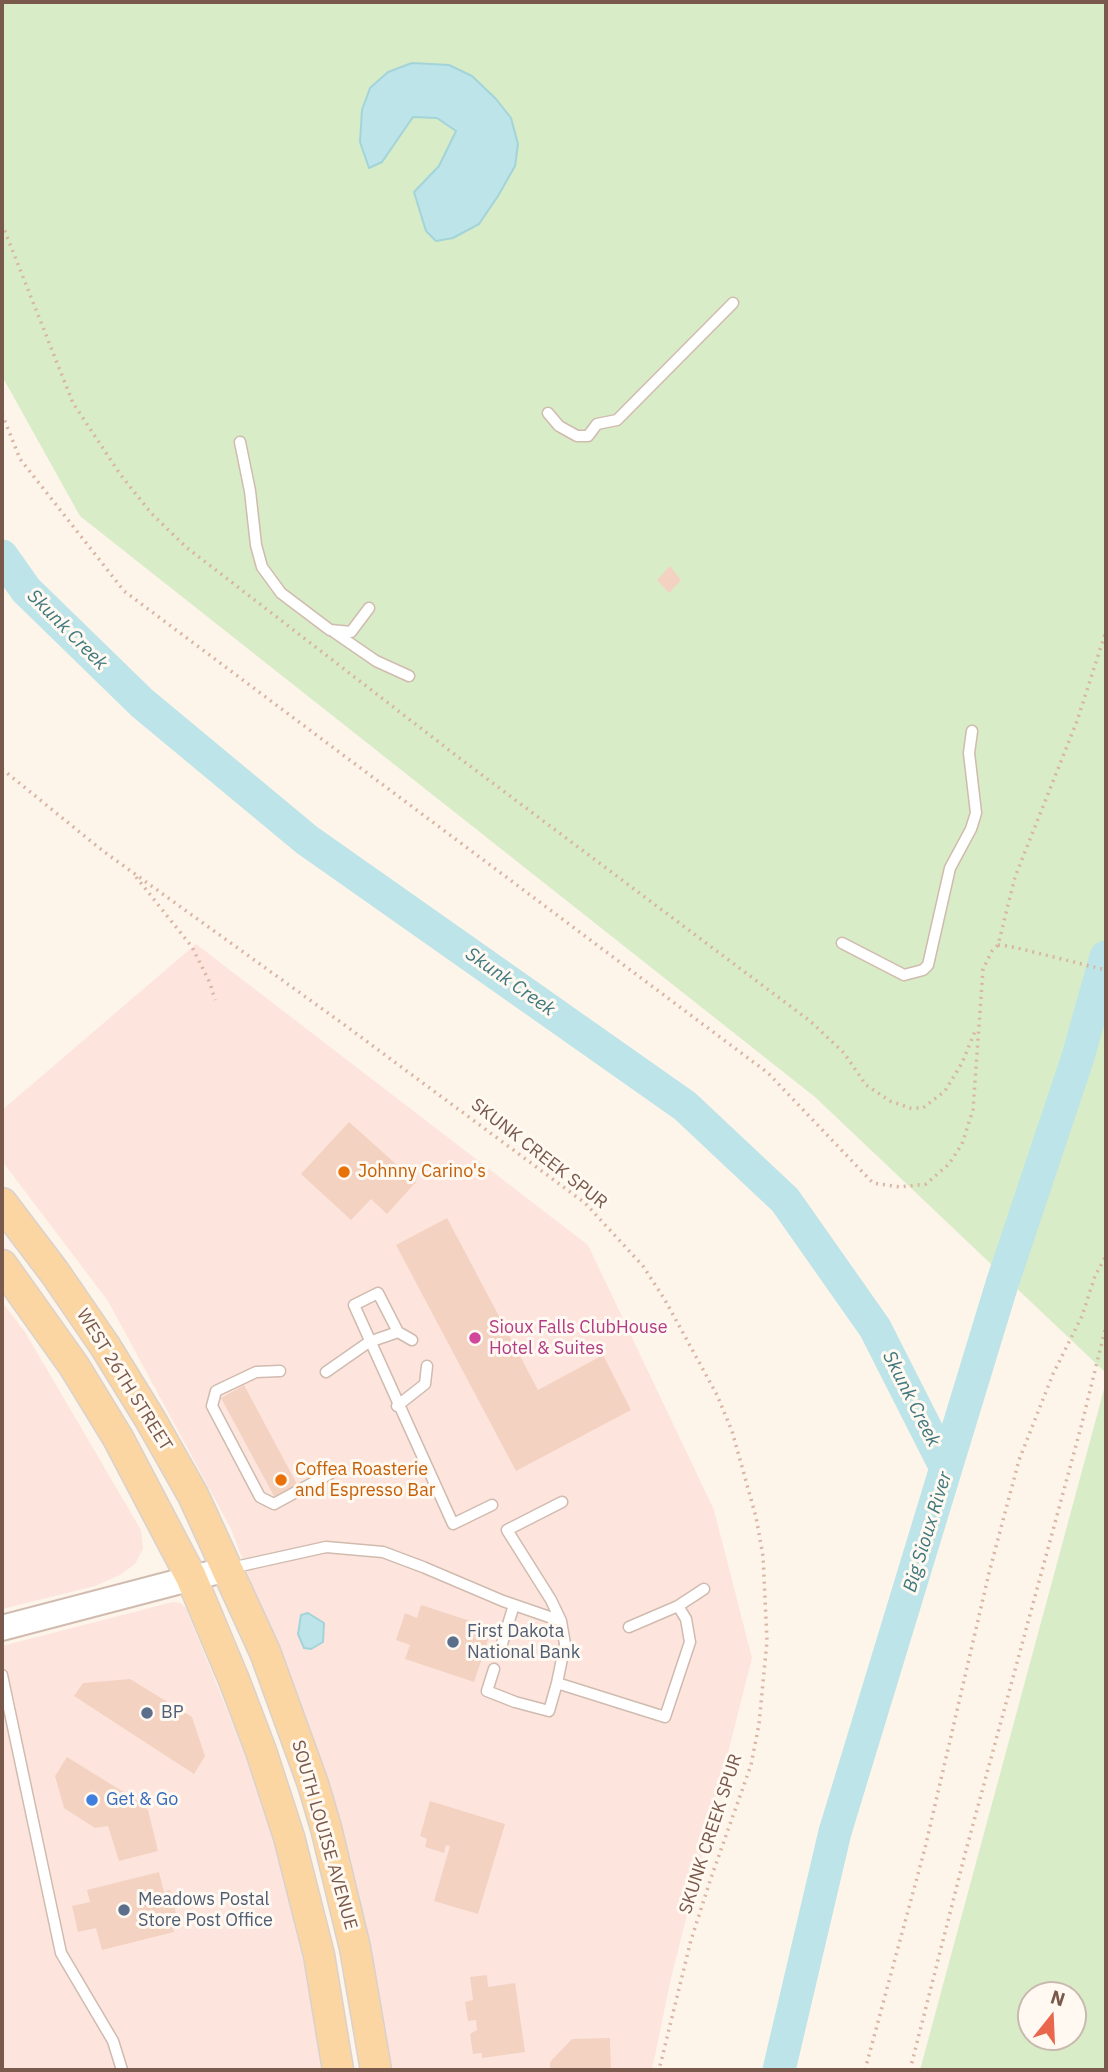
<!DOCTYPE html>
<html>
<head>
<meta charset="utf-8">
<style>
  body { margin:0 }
  #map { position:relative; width:1108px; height:2072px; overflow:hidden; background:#fdf4ea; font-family:"IBM Plex Sans",sans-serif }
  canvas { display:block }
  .frame { position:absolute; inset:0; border:4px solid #79594c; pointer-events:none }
  .north { position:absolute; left:1017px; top:1981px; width:70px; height:70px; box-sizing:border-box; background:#fff9f1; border:2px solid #c9b9af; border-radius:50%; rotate:18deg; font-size:19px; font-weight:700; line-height:28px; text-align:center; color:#79594c }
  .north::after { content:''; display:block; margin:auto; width:24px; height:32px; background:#e8674d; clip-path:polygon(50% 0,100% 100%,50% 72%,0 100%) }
</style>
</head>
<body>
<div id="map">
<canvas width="1108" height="2072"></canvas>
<div class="frame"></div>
<div class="north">N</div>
</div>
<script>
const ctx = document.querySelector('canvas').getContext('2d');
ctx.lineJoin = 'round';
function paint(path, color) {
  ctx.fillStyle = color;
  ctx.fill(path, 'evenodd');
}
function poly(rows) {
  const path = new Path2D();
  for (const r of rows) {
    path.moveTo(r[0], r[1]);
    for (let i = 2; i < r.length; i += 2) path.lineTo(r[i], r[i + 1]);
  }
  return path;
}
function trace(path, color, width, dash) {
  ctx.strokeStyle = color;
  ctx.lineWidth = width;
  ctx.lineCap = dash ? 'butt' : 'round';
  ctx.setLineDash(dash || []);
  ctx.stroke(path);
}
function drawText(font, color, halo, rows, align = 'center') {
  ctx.font = font + ' "IBM Plex Sans",sans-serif';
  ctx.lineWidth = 6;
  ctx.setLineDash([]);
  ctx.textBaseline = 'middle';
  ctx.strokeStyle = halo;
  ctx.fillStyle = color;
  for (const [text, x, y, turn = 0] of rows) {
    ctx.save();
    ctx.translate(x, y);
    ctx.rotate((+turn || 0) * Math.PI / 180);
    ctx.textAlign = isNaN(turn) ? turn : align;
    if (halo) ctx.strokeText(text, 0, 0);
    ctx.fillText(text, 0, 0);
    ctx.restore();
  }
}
paint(poly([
  [196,944,588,1245,714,1510,752,1658,671,1978,652,2070,388,2070,274,1643,231,1529,108,1301,2,1161,2,1110],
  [2,1302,25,1332,141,1530,143,1549,135,1564,120,1575,95,1586,2,1609],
  [173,1602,180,1603,186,1608,263,1799,305,1958,323,2070,2,2070,2,1646]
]), '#fde5de');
paint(poly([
  [2,2,1106,2,1106,1373,815,1097,80,516,2,376],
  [1106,1382,1106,2070,920,2070],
  [1031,1995,1073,1995,1073,2037,1031,2037]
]), '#d8ecc7');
const water = poly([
  [412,63,449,65,472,76,496,99,511,118,518,144,515,166,498,196,479,224,453,238,436,241,426,231,414,192,439,166,456,131,437,118,413,117,382,162,369,168,360,142,362,110,370,88,388,72,412,63],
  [308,1613,324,1623,323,1642,311,1649,304,1648,298,1634,301,1615,308,1613]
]);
paint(water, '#bde4e8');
trace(water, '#a3d4da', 2);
trace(poly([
  [2,556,26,590,142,703,307,840,685,1106,785,1200,875,1328,946,1468],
  [779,2070,835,1832,1002,1284,1078,1057,1106,957]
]), '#bde4e8', 33);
paint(poly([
  [670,566,681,580,669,593,657,580],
  [349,1122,416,1182,387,1214,371,1199,351,1220,301,1174],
  [447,1218,538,1390,603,1355,631,1410,516,1471,396,1245],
  [244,1385,298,1486,275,1498,221,1398],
  [421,1605,492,1628,474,1682,405,1659,410,1645,396,1640,405,1613,417,1618],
  [130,1679,192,1717,205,1756,194,1774,74,1696,83,1683],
  [67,1757,138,1801,148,1810,158,1851,119,1861,108,1826,95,1828,64,1808,55,1776],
  [430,1801,505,1824,478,1914,434,1901,450,1846,446,1845,444,1853,425,1847,427,1839,420,1836],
  [159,1872,164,1892,170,1890,176,1913,169,1915,174,1932,102,1950,96,1928,78,1932,72,1906,90,1902,87,1890],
  [487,1975,488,1987,515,1983,525,2052,482,2058,482,2053,473,2054,470,2034,477,2030,476,2020,468,2021,465,2002,473,2000,470,1977],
  [610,2038,611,2070,550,2070,550,2062,572,2039]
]), '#f3d2c1');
const service = poly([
  [548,413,559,426,577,436,588,436,597,424,617,420,733,303],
  [240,442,250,491,256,545,262,567,281,593,330,630,351,632,369,608],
  [331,630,376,661,409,676],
  [842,943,904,975,923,970,928,965,950,868,971,829,976,813,969,753,972,731],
  [398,1332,378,1293,354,1305,453,1524,492,1505],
  [280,1371,256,1372,216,1391,212,1406,260,1497,274,1504,331,1473],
  [326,1372,369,1342,398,1332,412,1340],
  [397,1406,425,1384,427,1366],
  [562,1502,507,1530,551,1600,561,1621,565,1644,557,1683,665,1717,690,1642,686,1619,678,1606,629,1627],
  [231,1568,326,1547,383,1552,423,1567,503,1601,561,1621],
  [678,1606,704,1589],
  [501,1647,514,1605],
  [494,1669,487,1691,515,1702,549,1711,557,1683],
  [2,1675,61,1953,113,2041,122,2070]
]);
const tertiary = poly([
  [2,1628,227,1569]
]);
const primary = poly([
  [2,1203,55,1273,105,1346,150,1419,193,1495,265,1652,313,1784,326,1828,355,1948,376,2070],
  [2,1265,74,1366,118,1438,191,1577,234,1680,261,1751,289,1837,319,1955,338,2070]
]);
trace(service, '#d0bbae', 13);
trace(tertiary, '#d0bbae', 28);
trace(primary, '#d9d1cd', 33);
trace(poly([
  [2,224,73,403,120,474,151,513,186,547,462,760,810,1021,844,1053,866,1085,890,1101,910,1108,923,1108,945,1091,962,1063,976,1029],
  [2,414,20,459,124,591,768,1073,873,1183,900,1187,926,1184,949,1164,962,1144,973,1110,983,969,992,951,998,945,1015,877,1077,721,1106,631],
  [2,769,103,851,346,1026,585,1203,643,1266,665,1300,717,1395,732,1431,756,1517,763,1556,767,1641,759,1724,751,1765,712,1875,691,1940,659,2070],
  [136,877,192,947,210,983,215,1000],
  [998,945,1009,946,1106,970],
  [865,2070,925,1848,989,1573,1019,1460,1053,1374,1082,1316,1095,1276,1106,1256],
  [910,2070,965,1854,1081,1427,1106,1326]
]), '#d9b5a3', 3.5, [2, 5]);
trace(service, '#fff', 10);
trace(tertiary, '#fff', 24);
trace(primary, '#fcd6a2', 30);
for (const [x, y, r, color] of [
  [344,1172,7,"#e8710a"],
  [475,1338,7,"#d1479c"],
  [281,1480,7,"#e8710a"],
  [453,1642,7,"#5c6f8a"],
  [147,1713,7,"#5c6f8a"],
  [92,1800,7,"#3f7fe0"],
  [124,1910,7,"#5c6f8a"]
]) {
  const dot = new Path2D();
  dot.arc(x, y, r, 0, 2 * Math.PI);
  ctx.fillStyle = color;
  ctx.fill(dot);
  trace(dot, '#fff9f1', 2.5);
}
drawText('18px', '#79594c', '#fff9f1', [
  ["SKUNK CREEK SPUR",539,1154,38],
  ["WEST 26TH STREET",124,1380,58],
  ["SKUNK CREEK SPUR",711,1834,-72],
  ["SOUTH LOUISE AVENUE",324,1835,74]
]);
drawText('18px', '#c56008', '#fff9f1', [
  ["Johnny Carino's",358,1172],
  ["Coffea Roasterie",295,1470],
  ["and Espresso Bar",295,1491]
], 'left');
drawText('18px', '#b23c85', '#fff9f1', [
  ["Sioux Falls ClubHouse",489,1328],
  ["Hotel & Suites",489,1349]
], 'left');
drawText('18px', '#4e5e75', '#fff9f1', [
  ["First Dakota",467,1632],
  ["National Bank",467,1653],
  ["BP",161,1713],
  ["Meadows Postal",138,1900],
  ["Store Post Office",138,1921]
], 'left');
drawText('18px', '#366cbe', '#fff9f1', [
  ["Get & Go",106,1800]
], 'left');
drawText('italic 19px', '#3e777e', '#fff9f1', [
  ["Skunk Creek",67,630,45],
  ["Skunk Creek",510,982,35],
  ["Skunk Creek",911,1399,63],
  ["Big Sioux River",928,1532,-73]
]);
</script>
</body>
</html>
